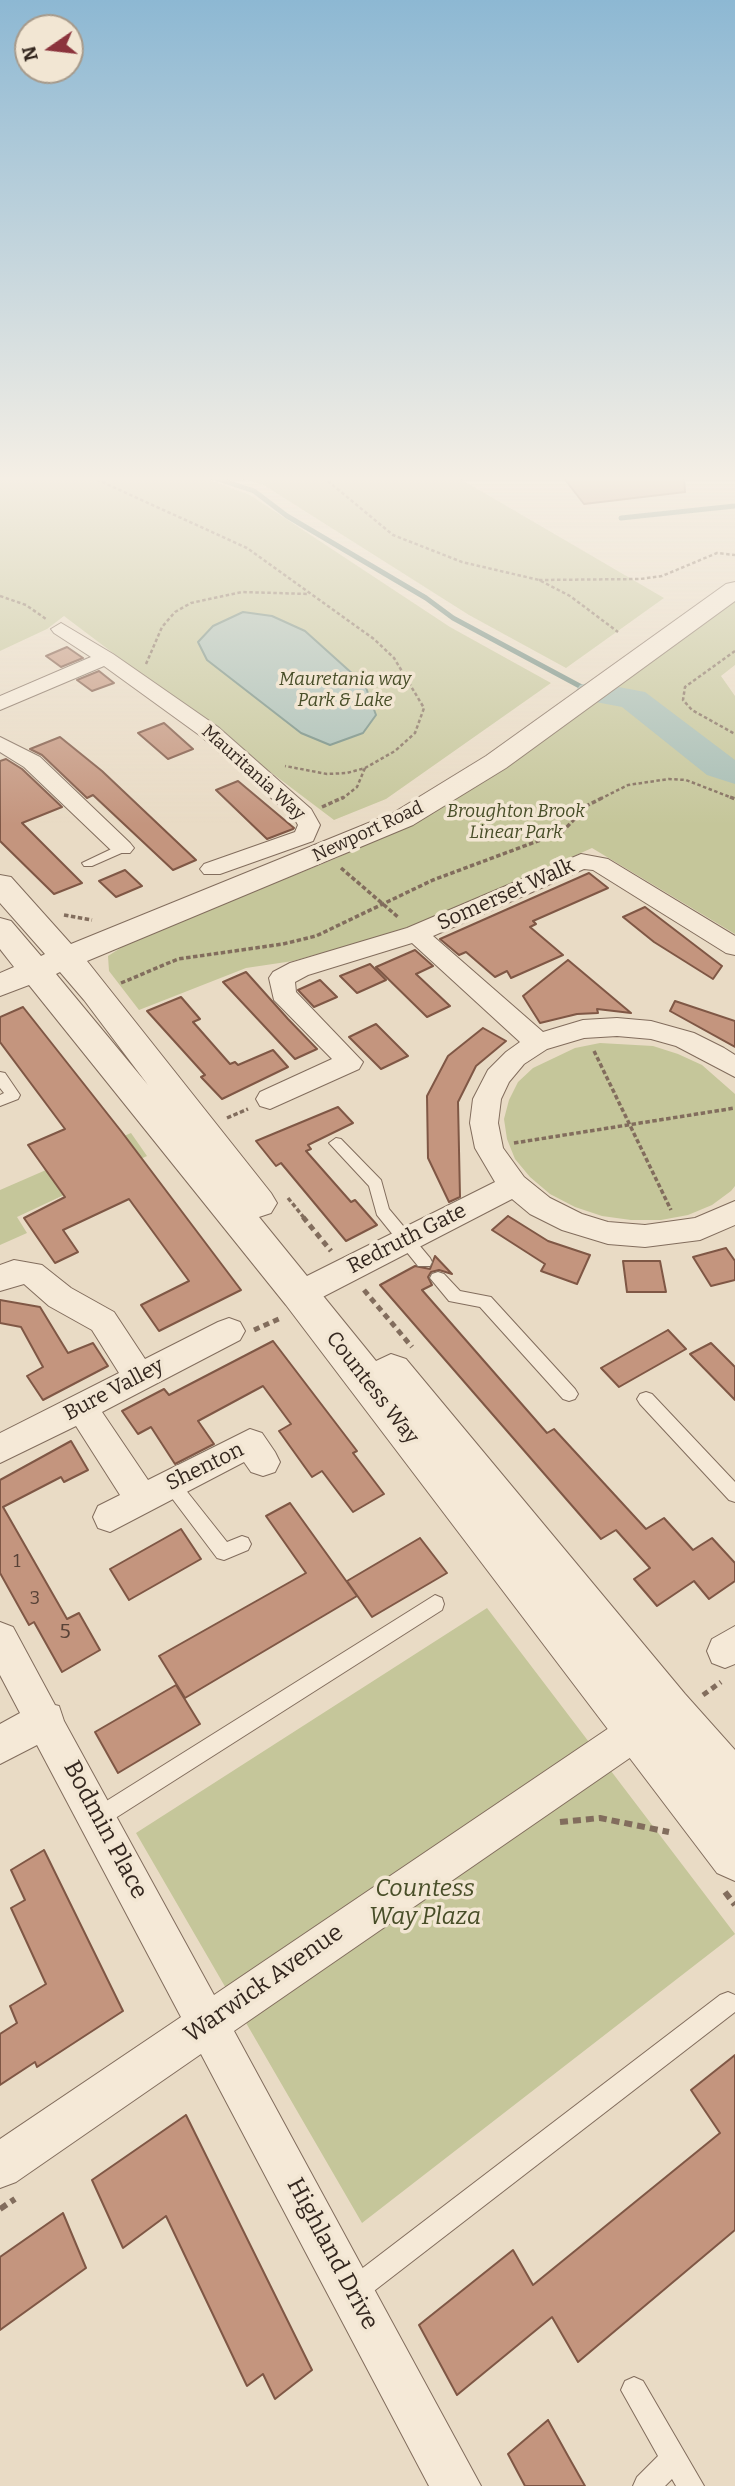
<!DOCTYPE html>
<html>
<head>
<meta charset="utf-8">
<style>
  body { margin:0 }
  #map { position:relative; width:735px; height:2486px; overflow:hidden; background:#e9dbc5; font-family:Bitter,serif }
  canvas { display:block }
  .north { position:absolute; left:14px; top:14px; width:70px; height:70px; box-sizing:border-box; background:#f2e6d3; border:2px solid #a69a8b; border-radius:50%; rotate:256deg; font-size:19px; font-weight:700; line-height:28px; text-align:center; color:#34271f }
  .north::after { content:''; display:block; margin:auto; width:24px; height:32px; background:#8b333c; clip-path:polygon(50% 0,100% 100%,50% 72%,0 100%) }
</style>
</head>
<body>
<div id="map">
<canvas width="735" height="2486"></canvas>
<div class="north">N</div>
</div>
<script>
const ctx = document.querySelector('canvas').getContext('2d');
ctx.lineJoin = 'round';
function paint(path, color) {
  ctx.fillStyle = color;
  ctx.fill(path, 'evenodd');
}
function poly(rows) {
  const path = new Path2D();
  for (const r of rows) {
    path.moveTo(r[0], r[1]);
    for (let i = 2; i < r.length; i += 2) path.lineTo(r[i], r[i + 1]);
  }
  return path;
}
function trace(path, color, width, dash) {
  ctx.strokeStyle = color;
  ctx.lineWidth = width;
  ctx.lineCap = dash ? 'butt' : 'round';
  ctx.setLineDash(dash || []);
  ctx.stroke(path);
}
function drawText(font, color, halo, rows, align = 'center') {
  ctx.font = font + ' Bitter,serif';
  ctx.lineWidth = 7;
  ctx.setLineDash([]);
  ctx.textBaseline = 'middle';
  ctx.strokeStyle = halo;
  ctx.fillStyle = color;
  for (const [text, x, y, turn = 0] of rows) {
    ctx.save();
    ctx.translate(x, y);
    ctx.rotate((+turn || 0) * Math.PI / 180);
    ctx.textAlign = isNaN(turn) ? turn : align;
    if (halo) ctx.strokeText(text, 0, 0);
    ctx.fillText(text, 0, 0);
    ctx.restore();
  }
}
paint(poly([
  [0,477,202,477,250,495,450,627,551,683,386,799,334,820,64,616,47,629,0,651],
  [233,477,457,477,664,598,566,668,469,615,262,484],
  [735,598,735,665,721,676,735,696,735,934,592,848,418,926,293,961,246,968,139,1010,109,971,108,956,133,940,337,858,436,807],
  [600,1043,653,1046,678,1054,702,1065,735,1094,735,1186,731,1191,712,1205,688,1215,661,1220,631,1220,602,1216,575,1207,550,1194,530,1177,515,1159,507,1139,504,1119,509,1100,518,1082,533,1068,575,1048],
  [131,1133,147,1156,17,1217,27,1233,0,1245,0,1190],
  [487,1608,735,1934,362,2223,136,1833]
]), '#c5c69a');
const water = poly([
  [243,612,272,616,305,631,365,685,376,715,363,733,330,745,301,733,207,660,198,642,213,626,243,612]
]);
paint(water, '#a6bdb4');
trace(water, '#6e8a80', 2);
trace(poly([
  [212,477,254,491,287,516,426,598,453,618,589,691],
  [621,518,735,506]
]), '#6e8a80', 5);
paint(poly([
  [592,682,645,692,735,760,735,784,707,775,622,707,580,699,575,692,580,685,592,682]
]), '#a6bdb4');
const building = poly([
  [563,477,684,477,685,492,584,504,563,477],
  [67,647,83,658,61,667,46,656,67,647],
  [99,671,114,683,92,691,77,680,99,671],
  [164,723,193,749,168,759,138,733,164,723],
  [60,737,102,771,196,860,173,870,93,795,87,798,42,755,30,749,60,737],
  [6,759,22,769,62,807,22,823,82,883,54,894,0,841,0,761,6,759],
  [238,781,294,828,293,829,267,839,216,790,238,781],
  [125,870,142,886,116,897,99,881,125,870],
  [589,873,608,888,533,921,536,924,530,927,563,955,511,978,507,971,495,977,466,952,459,955,440,939,589,873],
  [645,907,722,966,713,979,654,942,623,917,645,907],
  [415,950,433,966,416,974,450,1006,427,1017,376,967,415,950],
  [568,960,631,1013,597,1009,598,1013,577,1014,540,1023,523,996,568,960],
  [370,964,386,980,357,993,340,976,370,964],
  [246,972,288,1019,317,1049,295,1059,223,982,246,972],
  [320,980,337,997,314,1007,298,990,320,980],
  [181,997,200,1019,193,1022,230,1064,235,1062,238,1065,273,1050,288,1067,222,1099,201,1077,205,1075,147,1011,181,997],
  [675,1001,735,1021,735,1047,670,1011,675,1001],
  [23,1007,121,1131,241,1290,159,1331,141,1305,189,1281,129,1199,63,1230,78,1252,55,1263,24,1218,65,1197,28,1145,65,1129,0,1042,0,1017,23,1007],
  [376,1024,408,1056,381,1069,349,1037,376,1024],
  [483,1028,506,1041,476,1066,458,1102,460,1197,449,1202,428,1158,427,1096,448,1056,483,1028],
  [338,1107,353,1123,308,1145,311,1149,306,1151,351,1202,355,1200,377,1225,346,1241,281,1163,276,1166,256,1141,338,1107],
  [508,1216,548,1241,590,1255,577,1284,541,1271,545,1264,492,1230,508,1216],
  [726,1248,735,1261,735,1280,711,1286,693,1257,726,1248],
  [435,1256,452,1274,439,1270,431,1272,428,1277,432,1285,422,1290,547,1433,554,1429,646,1529,664,1518,693,1550,712,1538,735,1563,735,1581,709,1599,694,1581,657,1606,634,1579,650,1568,616,1530,601,1539,380,1285,415,1266,430,1269,435,1256],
  [623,1261,660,1261,666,1292,627,1292,623,1261],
  [0,1300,40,1307,68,1353,93,1343,108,1366,43,1400,27,1376,43,1367,21,1327,0,1323,0,1300],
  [668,1330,686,1349,619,1387,601,1368,668,1330],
  [273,1341,357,1451,353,1453,384,1494,353,1512,322,1471,312,1477,279,1431,291,1424,263,1386,198,1421,214,1444,175,1464,151,1427,138,1434,122,1411,164,1389,169,1395,273,1341],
  [711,1343,735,1367,735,1400,690,1354,711,1343],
  [71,1441,88,1470,64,1482,61,1477,3,1507,67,1619,79,1613,100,1650,62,1672,34,1622,29,1625,0,1573,0,1480,71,1441],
  [290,1503,357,1596,185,1698,159,1656,306,1573,266,1516,290,1503],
  [181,1529,201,1559,129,1600,110,1569,181,1529],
  [420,1538,447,1573,372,1617,347,1581,420,1538],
  [176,1685,200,1724,118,1773,95,1732,176,1685],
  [44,1850,123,2011,37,2067,35,2062,0,2085,0,2034,17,2023,10,2006,46,1984,11,1908,25,1900,11,1870,44,1850],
  [735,2055,735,2230,578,2362,552,2317,457,2395,419,2325,513,2250,533,2285,720,2133,691,2090,735,2055],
  [186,2115,312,2370,275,2399,263,2374,247,2386,166,2216,123,2248,92,2180,186,2115],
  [63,2213,86,2268,0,2330,0,2257,63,2213],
  [548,2420,568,2456,585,2486,525,2486,508,2454,548,2420]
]);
paint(building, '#c4957e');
trace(building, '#7f5745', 2);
const service = poly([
  [122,844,128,848,126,851,92,866,84,866,82,863,122,844],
  [0,1072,5,1073,20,1095,18,1099,0,1106,0,1095,4,1093,0,1088,0,1072],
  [336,1138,341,1139,381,1180,389,1209,430,1258,432,1262,430,1266,418,1266,377,1215,369,1186,329,1143,336,1138],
  [438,1272,444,1274,460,1291,491,1297,575,1389,578,1394,575,1399,569,1401,563,1399,480,1307,449,1301,430,1278,432,1274,438,1272],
  [646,1392,652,1394,735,1482,735,1502,729,1500,640,1404,637,1399,640,1394,646,1392],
  [171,1476,177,1479,227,1542,242,1536,248,1538,251,1544,248,1550,224,1560,217,1558,165,1489,162,1484,165,1479,171,1476],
  [435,1595,442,1598,444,1604,442,1610,106,1824,99,1827,92,1824,89,1817,92,1810,435,1595],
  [728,1992,735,1995,735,2012,361,2301,352,2304,343,2301,340,2292,343,2283,720,1995,728,1992],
  [634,2377,643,2381,704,2486,676,2486,672,2479,665,2486,633,2486,637,2477,658,2456,621,2390,625,2381,634,2377]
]);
const minor = poly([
  [61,623,113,654,218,727,311,809,320,825,313,841,220,874,204,874,200,869,204,864,295,832,298,825,294,818,202,737,104,666,0,710,0,696,91,657,54,633,51,629,61,623],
  [0,737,40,757,130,843,134,848,130,853,114,853,24,767,0,752,0,737],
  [581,854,608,859,735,936,735,955,726,953,593,870,584,869,433,936,543,1032,583,1020,617,1018,651,1021,694,1033,724,1048,735,1055,735,1077,676,1046,651,1039,617,1036,584,1038,547,1049,524,1064,509,1082,501,1099,498,1123,503,1148,524,1177,550,1198,582,1214,608,1222,645,1225,695,1218,735,1201,735,1225,700,1240,645,1247,608,1244,562,1230,530,1214,512,1199,311,1303,300,1306,289,1303,285,1294,289,1285,495,1182,475,1148,470,1123,473,1099,488,1070,506,1052,520,1042,412,943,308,975,295,982,296,992,363,1062,359,1069,270,1109,260,1106,256,1099,260,1092,332,1059,274,1000,269,978,273,972,290,963,407,928,581,854],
  [14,1260,42,1265,71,1288,114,1312,145,1359,218,1322,229,1318,240,1322,245,1331,240,1340,102,1412,148,1480,250,1429,262,1433,275,1452,280,1462,275,1472,263,1476,251,1472,244,1462,110,1532,98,1528,93,1517,98,1506,120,1495,76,1426,0,1463,0,1433,119,1373,92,1330,49,1306,24,1284,0,1291,0,1265,14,1260],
  [0,1622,13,1627,55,1705,59,1706,64,1721,214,1995,640,1707,653,1702,666,1707,672,1720,666,1733,234,2031,481,2486,429,2486,201,2054,16,2182,0,2188,0,2139,181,2017,37,1745,0,1764,0,1724,20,1713,0,1675,0,1622],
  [735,1626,735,1664,725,1668,712,1663,707,1651,712,1639,735,1626]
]);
const tertiary = poly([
  [735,582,735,601,506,768,413,825,87,961,271,1193,277,1203,271,1213,259,1217,376,1361,391,1354,406,1359,685,1694,735,1750,735,1881,717,1873,286,1305,29,985,0,996,0,973,14,967,0,949,0,918,11,921,41,956,45,954,0,903,0,875,11,877,71,944,393,813,486,756,726,584,735,582],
  [60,972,84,1000,148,1085,56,974,60,972]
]);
trace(service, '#826d5d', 2);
trace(minor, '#826d5d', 2);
trace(tertiary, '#826d5d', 2);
trace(poly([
  [91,477,247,548,374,639,394,658,424,708,415,733,395,751,365,768,347,773,327,774,285,766],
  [323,477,393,535,462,562,539,580,570,596,618,632],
  [539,580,640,579,662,576,717,553,735,555],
  [0,596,26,605,46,619],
  [735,651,685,687,683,700,692,710,735,734],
  [146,664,162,627,175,612,191,603,242,592,309,594],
  [342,799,357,787,365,768],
  [600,799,628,785,669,779,686,780,735,799]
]), '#826d5d', 2.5, [3.5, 2.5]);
trace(poly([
  [730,797,735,799],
  [322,807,344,797],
  [341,868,398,917],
  [64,915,92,920],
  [121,983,178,959,283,944,316,936,433,880,562,832,588,805,604,797],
  [594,1051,671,1210],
  [227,1118,248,1109],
  [514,1143,735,1108],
  [288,1198,305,1219]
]), '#826d5d', 3.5, [4.5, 2.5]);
trace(poly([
  [303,1217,331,1251],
  [364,1290,412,1347],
  [254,1330,281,1318],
  [703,1695,721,1682]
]), '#826d5d', 5, [6, 4.5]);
trace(poly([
  [560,1822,600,1818,669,1832],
  [725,1892,735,1905],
  [0,2209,15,2199]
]), '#826d5d', 6, [8, 5]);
paint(service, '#f5e9d7');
paint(minor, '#f5e9d7');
paint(tertiary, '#f5e9d7');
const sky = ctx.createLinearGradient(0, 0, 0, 825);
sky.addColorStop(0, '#8db8d3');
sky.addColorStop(0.58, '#f5efe5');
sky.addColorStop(1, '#f5efe500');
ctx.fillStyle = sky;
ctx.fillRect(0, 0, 735, 825);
drawText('italic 18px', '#484e28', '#f2e6d3', [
  ["Mauretania way",345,680],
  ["Park & Lake",345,701],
  ["Broughton Brook",516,812],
  ["Linear Park",516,833]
]);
drawText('18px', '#34271f', '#f2e6d3', [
  ["Mauritania Way",253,773,42],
  ["Newport Road",368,832,-25]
]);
drawText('18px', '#584237', null, [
  ["1",17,1562],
  ["3",35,1599]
]);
drawText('21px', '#34271f', '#f2e6d3', [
  ["Somerset Walk",506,895,-24],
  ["Redruth Gate",407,1239,-27],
  ["Countess Way",372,1388,52],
  ["Bure Valley",114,1390,-28],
  ["Shenton",205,1467,-26]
]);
drawText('21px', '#584237', null, [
  ["5",65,1632]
]);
drawText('24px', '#34271f', '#f2e6d3', [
  ["Bodmin Place",105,1830,62],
  ["Warwick Avenue",264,1984,-35],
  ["Highland Drive",332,2254,62]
]);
drawText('italic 24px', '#484e28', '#f2e6d3', [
  ["Countess",425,1889],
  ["Way Plaza",425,1917]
]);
</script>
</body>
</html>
